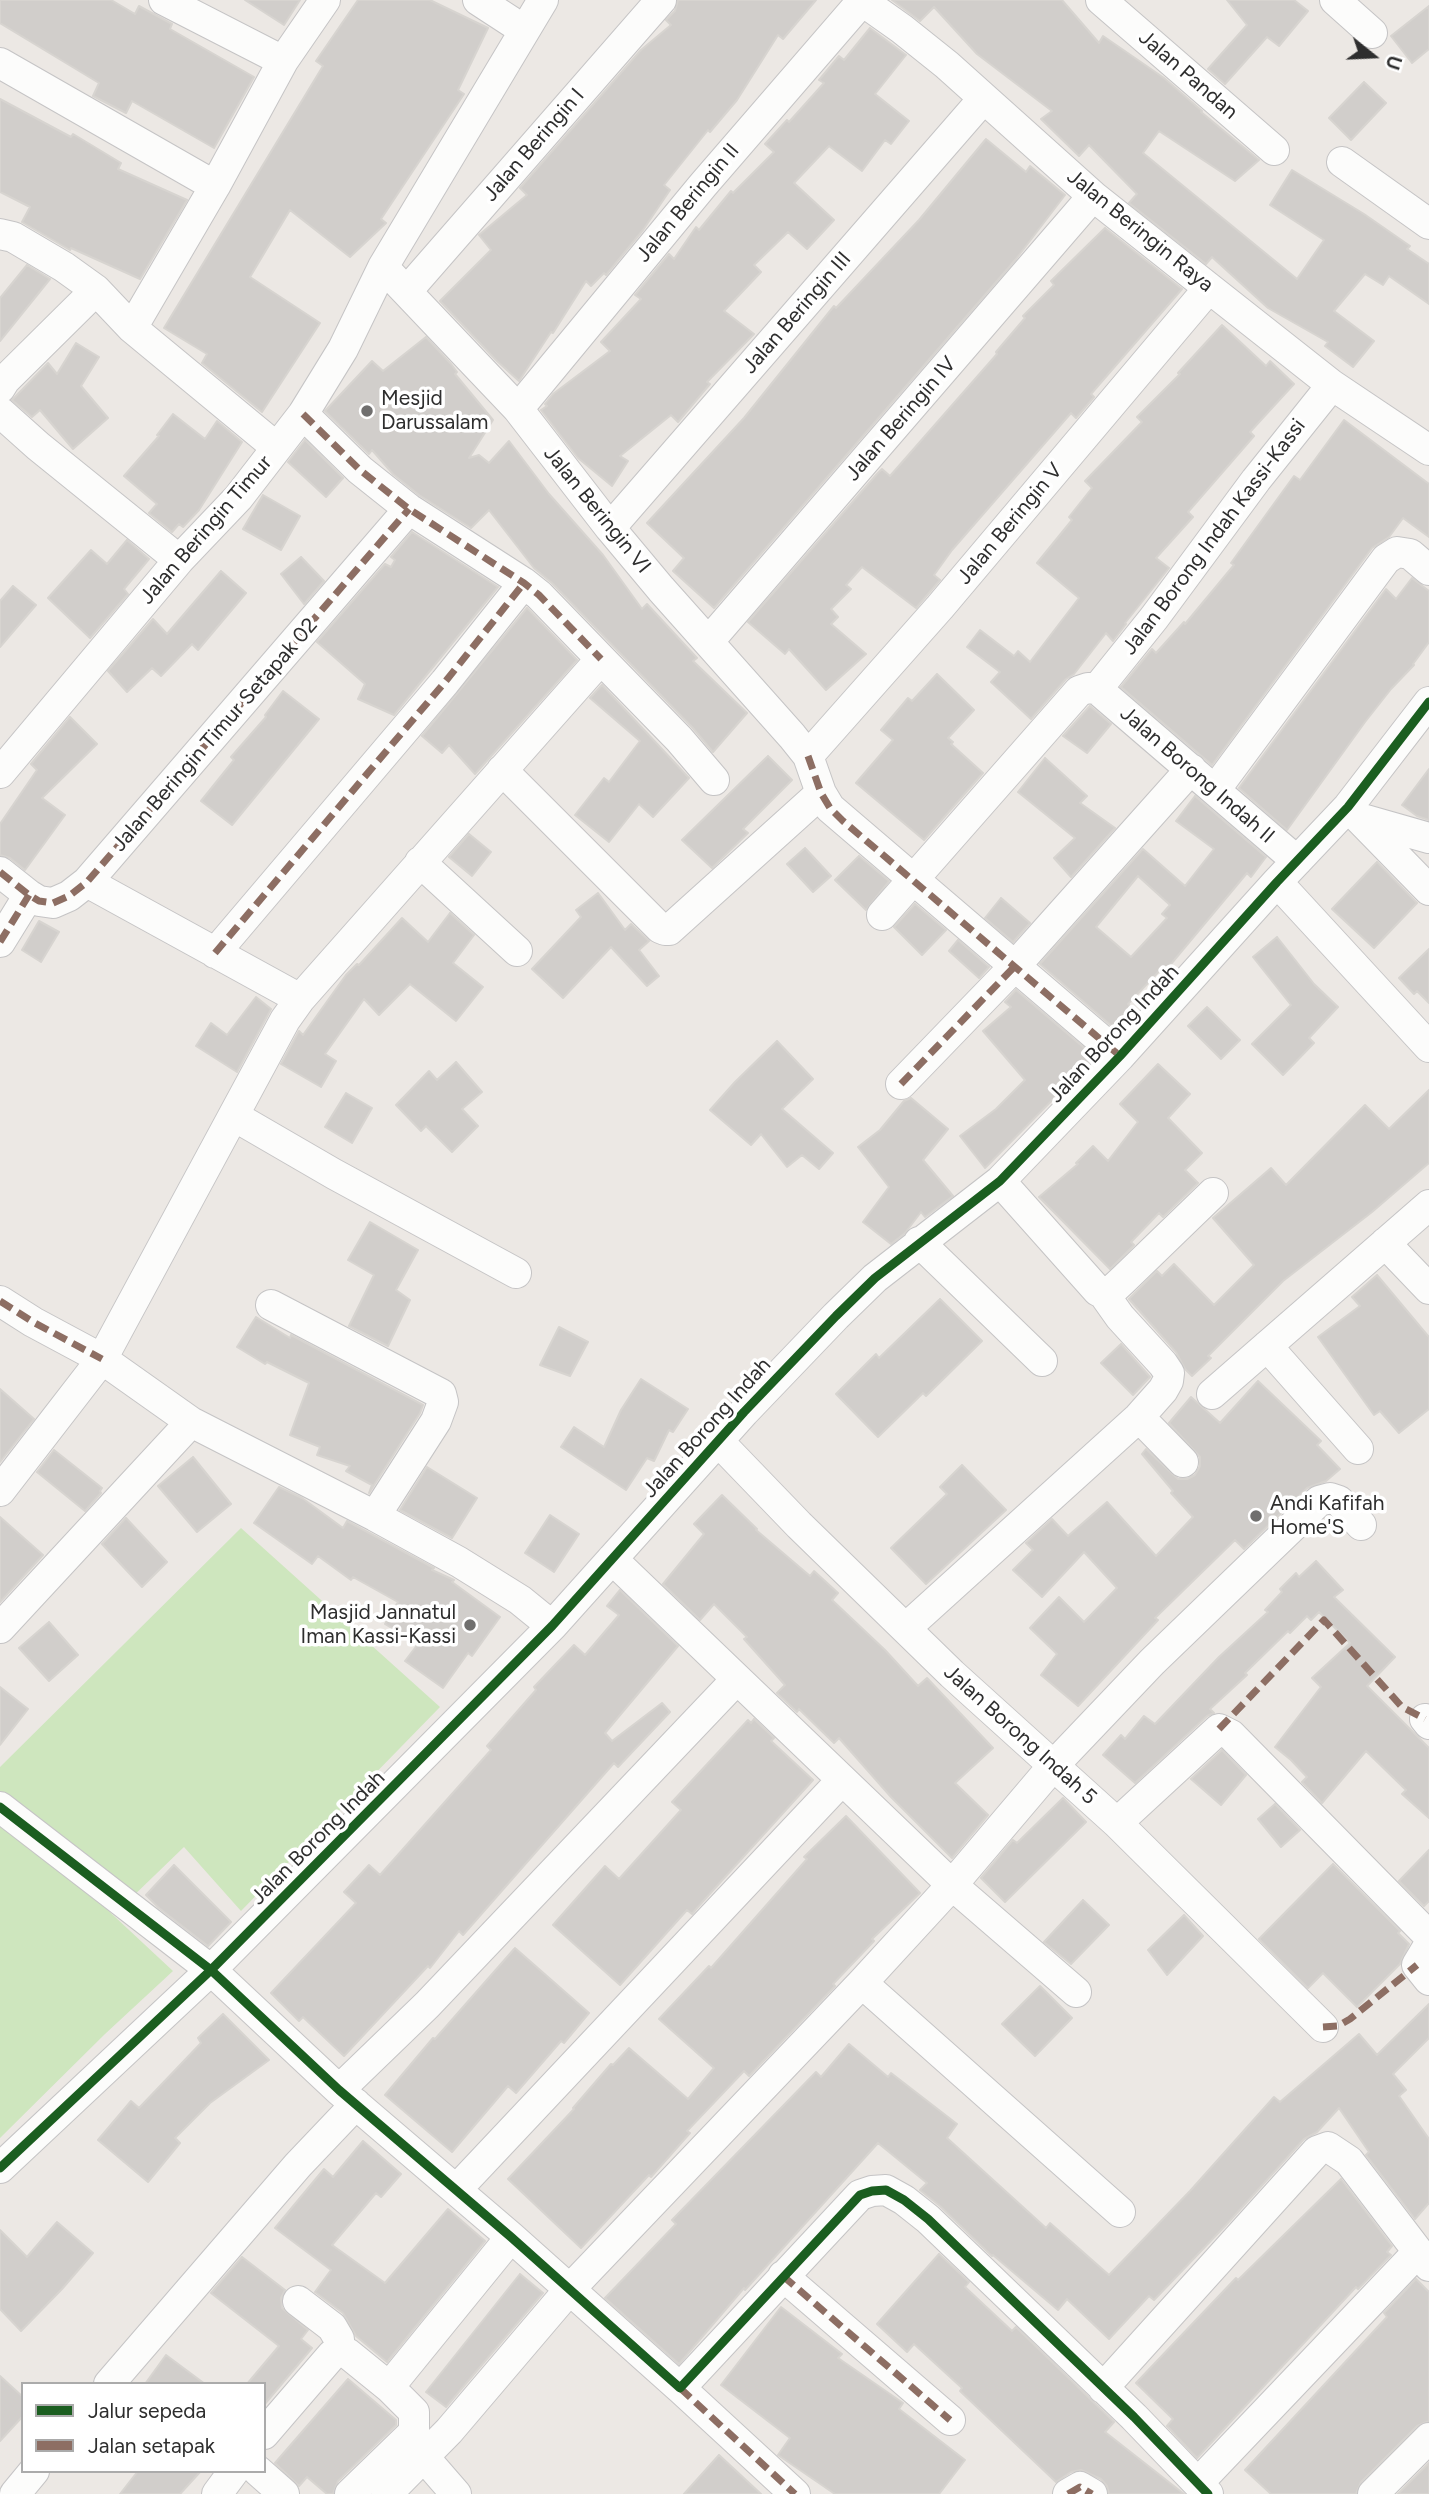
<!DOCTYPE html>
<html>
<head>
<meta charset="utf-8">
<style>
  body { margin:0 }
  #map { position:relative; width:1429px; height:2494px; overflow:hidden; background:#ece8e4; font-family:Figtree,sans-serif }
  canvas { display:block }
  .legend { position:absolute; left:21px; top:2382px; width:245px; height:91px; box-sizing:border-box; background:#fff; border:2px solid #ababab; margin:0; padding:9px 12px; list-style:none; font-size:21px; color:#2e2e2e }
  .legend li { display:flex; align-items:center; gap:14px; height:35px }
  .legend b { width:35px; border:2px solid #ababab }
  .north { position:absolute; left:1338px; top:21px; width:70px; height:70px; -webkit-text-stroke:5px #fff; paint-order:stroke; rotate:108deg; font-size:19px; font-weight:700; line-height:28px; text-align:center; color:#2e2e2e }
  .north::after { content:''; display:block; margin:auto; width:24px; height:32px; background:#2e2e2e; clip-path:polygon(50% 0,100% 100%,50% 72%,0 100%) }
</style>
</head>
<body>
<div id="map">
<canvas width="1429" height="2494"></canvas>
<ul class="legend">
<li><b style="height:9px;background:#1b5e20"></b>Jalur sepeda</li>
<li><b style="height:9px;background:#8d6e63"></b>Jalan setapak</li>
</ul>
<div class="north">U</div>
</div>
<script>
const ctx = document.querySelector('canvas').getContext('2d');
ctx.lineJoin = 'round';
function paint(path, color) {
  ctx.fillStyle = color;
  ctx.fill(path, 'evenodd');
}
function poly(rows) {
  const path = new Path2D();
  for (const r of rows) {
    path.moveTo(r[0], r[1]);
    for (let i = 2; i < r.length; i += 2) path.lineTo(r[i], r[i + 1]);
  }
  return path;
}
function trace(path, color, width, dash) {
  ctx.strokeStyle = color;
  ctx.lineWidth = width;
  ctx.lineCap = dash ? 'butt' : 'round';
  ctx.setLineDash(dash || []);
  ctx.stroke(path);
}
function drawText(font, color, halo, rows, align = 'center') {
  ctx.font = font + ' Figtree,sans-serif';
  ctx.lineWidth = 7;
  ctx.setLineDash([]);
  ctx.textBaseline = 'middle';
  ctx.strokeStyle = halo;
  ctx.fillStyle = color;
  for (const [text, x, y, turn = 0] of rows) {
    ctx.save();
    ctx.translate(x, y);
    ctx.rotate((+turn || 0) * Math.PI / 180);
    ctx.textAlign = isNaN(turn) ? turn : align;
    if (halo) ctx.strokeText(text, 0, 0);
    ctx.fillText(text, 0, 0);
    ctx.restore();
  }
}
paint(poly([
  [241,1528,440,1707,241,1911,184,1847,126,1903,0,1800,0,1767],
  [0,1820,69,1874,173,1971,105,2034,0,2138]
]), '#cee6be');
const building = poly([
  [0,0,111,0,135,14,139,6,172,24,170,29,254,77,214,148,132,101,126,113,93,96,99,83,0,23,0,0],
  [245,0,300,0,284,25,245,0],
  [358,0,430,0,488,28,458,90,464,94,381,219,386,223,350,257,290,210,250,277,320,323,262,412,202,363,207,354,164,328,323,66,316,61,358,0],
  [678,0,816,0,783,39,778,35,737,100,710,132,708,130,664,185,670,190,643,230,606,275,604,273,591,286,586,281,553,333,551,332,519,381,497,361,440,301,491,250,479,235,527,195,520,188,641,50,671,25,666,20,675,11,678,0],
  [892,0,1062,0,1099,43,1103,36,1164,78,1202,111,1201,112,1259,160,1235,181,1159,131,1143,153,1297,279,1324,240,1270,205,1292,170,1364,214,1410,246,1407,249,1429,264,1429,304,1389,276,1383,285,1365,274,1334,311,1374,341,1353,367,1325,346,1328,342,1268,308,1212,257,1206,264,1129,203,1137,194,1089,145,1079,156,1041,119,1052,111,977,54,934,7,920,21,892,0],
  [1227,0,1294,0,1308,11,1279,46,1267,37,1225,84,1208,69,1247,25,1227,0],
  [1429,6,1429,49,1412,63,1391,36,1429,6],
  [870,28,906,55,875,94,909,121,891,144,885,140,862,171,829,146,794,183,834,220,807,249,788,232,754,265,761,272,724,311,754,334,707,382,710,384,678,422,671,415,620,456,628,461,612,486,578,458,541,410,547,406,545,404,553,394,610,351,601,342,641,299,635,295,669,254,674,259,696,227,699,230,731,191,733,193,774,152,765,144,787,120,789,122,824,83,819,80,839,56,844,60,870,28],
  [1364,82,1386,103,1351,140,1329,118,1364,82],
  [0,99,71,137,73,134,121,163,118,169,187,200,140,279,71,248,70,250,22,222,30,207,0,192,0,99],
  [986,139,1026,172,1030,166,1065,195,1016,259,714,608,673,571,684,558,647,523,744,418,834,306,836,308,919,220,986,139],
  [1105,228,1182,289,1091,394,1094,397,1076,418,1071,413,952,550,934,575,940,580,916,608,862,567,846,585,851,589,831,609,838,617,831,624,866,654,826,690,789,649,785,654,748,622,877,474,882,469,890,476,997,354,996,352,1025,318,1023,316,1054,285,1051,281,1105,228],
  [27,265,50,279,0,341,0,298,27,265],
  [1222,325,1266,366,1270,361,1294,384,1250,432,1254,436,1188,512,1193,517,1156,558,1169,568,1125,623,1126,624,1113,641,1106,633,1074,674,1066,679,1031,719,991,682,1000,672,967,647,980,630,1014,656,1018,651,1030,662,1079,598,1037,563,1072,520,1069,517,1092,488,1085,481,1142,422,1137,417,1180,374,1178,373,1222,325],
  [426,337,451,364,457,372,455,374,493,420,469,458,479,455,489,463,509,441,549,494,603,555,642,609,647,604,697,658,693,661,747,713,713,752,692,727,552,583,534,568,489,510,471,528,419,495,393,474,372,450,369,454,325,411,372,361,383,371,426,337],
  [76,343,99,357,81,386,108,418,73,449,40,410,32,417,12,400,48,363,57,374,76,343],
  [173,414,205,439,217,421,242,442,199,510,183,527,179,524,172,532,149,513,157,504,124,476,159,436,157,435,173,414],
  [1344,420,1429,484,1429,537,1403,518,1389,537,1372,548,1212,765,1121,687,1152,649,1156,653,1184,622,1185,624,1234,565,1231,563,1294,476,1300,480,1344,420],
  [305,440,343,478,326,497,288,462,305,440],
  [263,495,300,516,281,550,243,529,263,495],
  [412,532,498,587,394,715,358,699,365,684,317,642,385,564,391,567,395,560,391,557,412,532],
  [127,540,149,559,124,589,128,594,90,638,48,598,91,550,107,564,127,540],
  [301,557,324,581,304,604,281,574,301,557],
  [221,571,246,593,198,650,192,644,161,676,152,668,127,692,108,671,153,619,167,634,221,571],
  [1412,578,1429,591,1429,642,1413,664,1414,665,1391,689,1365,722,1287,830,1239,788,1386,589,1396,599,1412,578],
  [13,586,36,605,0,647,0,601,13,586],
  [527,608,577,660,475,774,449,745,442,753,422,736,527,608],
  [937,674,974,710,948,738,953,742,951,744,983,773,924,840,856,783,893,740,881,730,908,698,912,701,937,674],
  [602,685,689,778,653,817,639,804,609,842,575,815,604,778,609,782,640,741,590,698,602,685],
  [283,691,319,719,232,825,201,801,234,760,231,757,266,717,265,715,283,691],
  [1090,706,1111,724,1087,753,1063,736,1090,706],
  [70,717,97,744,42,798,65,815,25,870,10,858,0,855,0,824,37,770,31,764,70,717],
  [768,756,792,780,743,829,748,833,712,868,682,840,768,756],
  [1045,758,1087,796,1080,803,1115,828,1071,877,1054,858,1075,838,1018,792,1045,758],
  [1429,769,1429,820,1417,816,1402,805,1429,769],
  [1195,796,1266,857,1251,877,1247,873,1166,970,1163,967,1128,1004,1133,1009,1114,1028,1040,964,1143,849,1185,886,1214,849,1176,821,1195,796],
  [1138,876,1170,905,1162,914,1167,918,1131,957,1096,927,1138,876],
  [469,834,491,852,472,876,449,857,469,834],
  [805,848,831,876,813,892,787,864,805,848],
  [859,856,889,881,866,910,835,880,859,856],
  [1377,862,1417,903,1374,948,1332,909,1377,862],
  [598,893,625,930,631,924,649,941,639,950,659,976,647,986,611,947,563,998,532,969,581,917,576,910,598,893],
  [1001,898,1030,923,1013,942,985,918,1001,898],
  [915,904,946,930,922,955,894,927,915,904],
  [450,913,474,935,453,963,483,987,456,1021,410,984,379,1015,364,999,325,1054,336,1061,321,1087,281,1064,299,1031,303,1035,346,975,357,964,359,965,402,918,428,942,450,913],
  [39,921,59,932,41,962,22,950,39,921],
  [1277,937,1314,984,1338,1007,1309,1038,1314,1043,1283,1075,1252,1044,1291,1005,1253,957,1277,937],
  [958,940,989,967,979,978,949,951,958,940],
  [1429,949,1429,1003,1417,991,1414,994,1399,978,1429,949],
  [1016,990,1095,1057,985,1168,960,1136,996,1109,1025,1080,983,1031,1011,1007,1005,1002,1016,990],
  [256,997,271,1009,237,1072,196,1046,211,1023,227,1035,256,997],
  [1207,1007,1240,1040,1221,1059,1188,1026,1207,1007],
  [777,1041,813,1079,782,1109,833,1153,819,1169,802,1155,787,1167,761,1134,751,1145,710,1110,735,1082,777,1041],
  [456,1062,482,1092,462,1109,478,1126,452,1152,426,1126,421,1131,396,1105,429,1071,437,1080,456,1062],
  [1158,1064,1190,1094,1168,1118,1202,1153,1185,1170,1198,1183,1163,1217,1159,1213,1131,1242,1134,1245,1110,1269,1039,1197,1078,1164,1076,1163,1093,1146,1108,1161,1138,1122,1120,1104,1158,1064],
  [1429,1090,1429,1163,1372,1212,1283,1281,1208,1356,1211,1358,1192,1376,1185,1369,1176,1352,1129,1299,1157,1271,1162,1276,1174,1264,1214,1305,1254,1265,1213,1218,1271,1168,1286,1185,1365,1105,1389,1129,1429,1090],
  [346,1093,372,1108,352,1143,325,1127,346,1093],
  [911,1098,948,1129,923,1160,953,1196,925,1217,921,1212,905,1233,891,1244,863,1222,889,1187,858,1147,880,1130,904,1101,911,1098],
  [370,1222,418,1250,396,1290,410,1300,388,1346,349,1326,374,1275,348,1260,370,1222],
  [1377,1275,1429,1337,1429,1409,1399,1433,1380,1411,1374,1415,1318,1337,1360,1306,1352,1297,1377,1275],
  [940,1299,982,1341,926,1396,923,1393,878,1437,836,1394,876,1354,879,1358,940,1299],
  [256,1317,290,1338,291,1335,423,1405,420,1413,369,1493,372,1485,346,1471,350,1466,317,1455,320,1447,290,1435,309,1383,267,1362,265,1364,237,1347,256,1317],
  [559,1327,588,1342,570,1376,540,1365,559,1327],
  [1121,1344,1150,1377,1133,1395,1101,1363,1121,1344],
  [641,1379,688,1409,673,1432,669,1430,654,1461,647,1458,626,1490,561,1447,574,1427,604,1447,621,1410,641,1379],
  [1258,1381,1321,1441,1317,1445,1340,1469,1326,1481,1307,1488,1244,1549,1235,1540,1155,1618,1158,1620,1078,1706,1041,1675,1057,1654,1030,1628,1059,1597,1084,1622,1117,1588,1084,1552,1042,1597,1013,1570,1033,1550,1026,1543,1052,1519,1068,1536,1107,1502,1156,1556,1193,1517,1171,1493,1173,1491,1142,1454,1146,1449,1178,1479,1187,1479,1195,1475,1200,1466,1200,1457,1169,1423,1191,1397,1220,1423,1258,1381],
  [0,1389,34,1419,0,1462,0,1389],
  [54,1450,102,1488,100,1491,101,1493,85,1511,37,1472,54,1450],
  [193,1457,231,1504,197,1532,158,1486,193,1457],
  [962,1465,1006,1510,926,1584,891,1548,947,1494,940,1487,962,1465],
  [427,1467,477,1498,452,1538,400,1510,427,1467],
  [279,1487,302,1498,343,1528,347,1521,434,1568,432,1570,454,1580,452,1582,500,1617,472,1656,468,1653,443,1688,405,1661,418,1644,385,1624,398,1602,353,1577,351,1580,318,1556,312,1564,254,1523,279,1487],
  [722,1495,757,1529,756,1530,810,1576,814,1571,838,1593,832,1600,885,1650,918,1686,927,1678,993,1748,955,1783,988,1815,952,1858,891,1797,839,1738,834,1743,799,1709,797,1712,777,1693,785,1685,744,1639,747,1637,714,1604,700,1620,663,1584,704,1534,694,1524,722,1495],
  [550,1515,579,1534,554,1572,525,1553,550,1515],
  [0,1517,43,1555,0,1602,0,1517],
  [126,1518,167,1562,142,1587,102,1544,126,1518],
  [1316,1561,1343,1590,1334,1597,1395,1657,1367,1686,1429,1748,1429,1818,1402,1794,1406,1790,1366,1751,1322,1803,1302,1782,1307,1777,1291,1760,1275,1747,1321,1687,1312,1678,1350,1643,1319,1612,1311,1620,1307,1616,1290,1633,1288,1631,1245,1673,1247,1675,1210,1709,1214,1713,1207,1716,1135,1783,1103,1755,1121,1735,1125,1739,1144,1716,1155,1724,1219,1657,1268,1612,1265,1610,1282,1592,1280,1589,1296,1573,1299,1577,1316,1561],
  [620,1590,678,1646,605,1733,612,1741,662,1703,670,1712,618,1767,614,1763,463,1935,459,1931,430,1968,428,1966,344,2056,303,2017,299,2021,271,1993,356,1903,344,1892,369,1865,380,1875,491,1750,487,1746,536,1690,534,1687,574,1645,585,1655,619,1615,607,1606,620,1590],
  [49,1622,78,1655,49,1681,19,1648,49,1622],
  [0,1687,28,1709,0,1745,0,1687],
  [754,1719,774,1738,771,1741,813,1780,697,1908,692,1914,687,1910,620,1985,553,1925,605,1866,619,1879,681,1810,672,1802,748,1720,751,1723,754,1719],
  [1222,1750,1246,1775,1221,1805,1191,1779,1222,1750],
  [1063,1798,1086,1822,1005,1902,981,1878,1013,1840,1017,1843,1063,1798],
  [1275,1804,1300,1830,1281,1847,1258,1819,1275,1804],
  [846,1816,920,1893,872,1939,874,1941,833,1984,835,1986,749,2076,744,2071,687,2131,690,2133,651,2177,649,2175,581,2248,508,2179,574,2109,573,2108,611,2064,613,2065,629,2048,688,2099,714,2068,659,2019,709,1966,711,1968,807,1859,804,1857,846,1816],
  [1429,1850,1429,1901,1424,1906,1399,1881,1429,1850],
  [1333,1864,1400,1931,1398,1933,1409,1944,1400,1964,1357,2007,1323,1973,1308,1988,1259,1939,1333,1864],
  [174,1865,231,1922,208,1946,159,1908,146,1895,174,1865],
  [1083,1900,1109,1925,1071,1964,1044,1942,1083,1900],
  [1184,1915,1203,1936,1167,1975,1148,1950,1184,1915],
  [515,1948,589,2013,564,2043,561,2041,516,2093,508,2086,452,2152,385,2095,433,2038,435,2039,515,1948],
  [1040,1986,1072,2018,1035,2056,1002,2024,1040,1986],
  [1429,2004,1429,2038,1393,2074,1406,2090,1399,2096,1429,2139,1429,2203,1415,2219,1366,2155,1369,2152,1339,2108,1317,2132,1304,2139,1226,2225,1154,2300,1149,2296,1109,2339,1067,2299,1058,2310,993,2255,992,2256,940,2206,920,2190,927,2183,878,2143,745,2290,744,2288,679,2364,605,2298,676,2224,672,2220,816,2072,821,2077,849,2044,888,2077,891,2073,957,2124,947,2138,1046,2228,1050,2223,1109,2275,1190,2191,1274,2097,1280,2102,1359,2034,1377,2055,1429,2004],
  [223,2014,269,2060,210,2103,175,2138,180,2143,148,2182,98,2140,131,2101,139,2108,201,2043,198,2038,223,2014],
  [363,2141,401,2174,381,2197,376,2193,332,2245,385,2283,448,2209,485,2241,387,2362,356,2336,343,2313,315,2292,331,2270,275,2228,324,2169,333,2177,363,2141],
  [1341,2179,1392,2246,1387,2252,1391,2255,1358,2289,1356,2287,1197,2458,1167,2426,1173,2419,1136,2383,1236,2278,1238,2280,1341,2179],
  [57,2222,93,2253,62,2289,21,2331,0,2309,0,2230,27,2257,57,2222],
  [939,2254,969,2282,965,2287,1012,2331,1016,2327,1114,2422,1105,2432,1184,2494,1109,2494,1107,2486,1101,2479,1081,2470,1071,2472,1056,2482,960,2391,962,2388,914,2344,907,2352,877,2324,939,2254],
  [242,2257,285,2290,281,2298,282,2308,308,2330,301,2339,312,2348,264,2405,264,2384,247,2384,279,2346,211,2293,242,2257],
  [520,2274,543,2293,446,2407,426,2392,520,2274],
  [1416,2279,1429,2292,1429,2421,1417,2426,1361,2482,1356,2494,1271,2494,1245,2470,1387,2317,1384,2313,1416,2279],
  [781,2307,842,2354,838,2358,903,2403,899,2409,965,2460,939,2494,835,2494,778,2455,790,2438,721,2385,781,2307],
  [166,2355,205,2384,145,2384,166,2355],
  [0,2376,23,2397,23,2416,0,2441,0,2376],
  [348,2379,396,2420,396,2425,338,2481,333,2494,327,2494,307,2477,299,2486,275,2463,348,2379],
  [719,2455,761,2494,684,2494,719,2455],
  [1429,2463,1429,2494,1398,2494,1429,2463],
  [138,2471,201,2471,180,2494,120,2494,138,2471]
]);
paint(building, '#d1cecb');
trace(building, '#d7d4d0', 2);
const minor = poly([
  [164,0,283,61],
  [478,0,524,30],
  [861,0,902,29,947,65,1093,196,1209,288,1332,385,1429,450],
  [1101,0,1274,150],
  [1335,0,1372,33],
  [0,63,215,186],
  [1342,162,1429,224],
  [0,234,13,237,64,267,96,290,132,328,276,447],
  [383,267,518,409,610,528,661,589,792,736,808,756,821,793,830,808,1120,1056],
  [407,291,661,0],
  [132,328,215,186,283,61,325,0],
  [0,388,5,380,96,290],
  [518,409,703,185,862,1],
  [0,412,38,446,179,560],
  [303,414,360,470,409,509,524,583,539,595,601,659],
  [610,528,984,98],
  [709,641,1093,196],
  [1097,689,1154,618,1256,480,1332,385],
  [1097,689,1297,861],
  [808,756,940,607,1209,288],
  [502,770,660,928,665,930,669,930,821,793],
  [0,773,179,560,238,498,303,414,343,349,383,267,543,0],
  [1215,790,1386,559,1397,552,1410,554,1429,570],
  [1348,807,1429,890],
  [1362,819,1429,838],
  [420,862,517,951],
  [0,872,29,895,39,901,53,903,69,896,87,882,409,509],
  [87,882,300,999],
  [1277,882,1429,1047],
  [882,915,1079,691,1088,688,1097,689],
  [0,942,29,895],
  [215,953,445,682,524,583],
  [901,1084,1015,966,1191,769],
  [234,1116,334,1174,516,1273],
  [1000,1181,1098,1291,1103,1293,1109,1293,1123,1280,1213,1193],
  [919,1242,1042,1361],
  [1385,1243,1429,1289],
  [0,1301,33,1322,102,1359,191,1422,375,1516,459,1562,520,1600,552,1626],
  [271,1305,441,1394,443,1402,436,1421,375,1516],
  [1267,1346,1358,1449],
  [1212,1394,1429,1205],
  [1139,1417,1183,1462],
  [718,1441,799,1525,952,1674,1117,1823,1323,2027],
  [0,1491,102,1359,285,1020,300,999,601,659,679,739,714,780],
  [612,1559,952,1885,1076,1992],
  [0,1628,191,1422],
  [906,1628,1139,1417,1163,1390,1168,1381,1169,1373,1163,1364,1120,1317,1103,1293],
  [1425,1719,1429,1724],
  [0,1807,211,1970,339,2090,511,2237,680,2388,860,2195,872,2191,886,2190,904,2200,928,2219,977,2266,1134,2417,1208,2494],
  [1117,1823,1219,1729,1231,1735,1429,1936],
  [1429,1945,1417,1965,1429,1980],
  [862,1983,1120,2212],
  [339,2090,427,2005,737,1679],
  [0,2168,211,1970,552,1626,744,1412,836,1316,875,1278,1000,1181,1120,1056,1277,882,1348,807,1429,702],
  [456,2190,842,1780],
  [783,2276,950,2420],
  [298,2301,332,2327,339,2339,339,2351],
  [109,2384,298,2165,356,2104],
  [680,2388,795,2494],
  [1103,2388,1317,2151,1328,2147,1349,2161,1429,2266],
  [264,2434,332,2355,339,2351,347,2353,389,2387,511,2237],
  [423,2456,456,2494],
  [258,2471,284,2494],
  [1198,2483,1418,2252],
  [15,2494,34,2471],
  [217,2494,234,2471],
  [350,2494,414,2432,414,2412,389,2387],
  [387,2494,449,2431,569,2290,862,1983,952,1885,1053,1766,1152,1662,1319,1501,1330,1498,1339,1501,1361,1525],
  [1068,2494,1080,2487,1092,2494],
  [1373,2494,1429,2438]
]);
trace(minor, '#c5c4c5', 32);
trace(minor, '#fcfcfb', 30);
trace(poly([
  [303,414,360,470,409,509,524,583,539,595,601,659],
  [808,756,821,793,830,808,843,821,1120,1056],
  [0,872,29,895,39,901,53,903,69,896,87,882,409,509],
  [0,942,29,895],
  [215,953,445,682,524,583],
  [901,1084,1015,966],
  [0,1301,33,1322,102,1359],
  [1219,1729,1324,1620,1402,1707,1425,1719],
  [1323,2027,1338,2026,1350,2019,1417,1965],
  [783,2276,950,2420],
  [680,2388,795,2494],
  [1068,2494,1080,2487,1092,2494]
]), '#8d6e63', 7, [14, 7]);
trace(poly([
  [0,1807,211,1970,339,2090,511,2237,680,2388,860,2195,872,2191,886,2190,904,2200,928,2219,977,2266,1134,2417,1208,2494],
  [0,2168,211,1970,552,1626,744,1412,836,1316,875,1278,1000,1181,1120,1056,1277,882,1348,807,1429,702]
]), '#1b5e20', 9);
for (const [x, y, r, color] of [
  [367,411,7,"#706f6e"],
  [1256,1516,7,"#706f6e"],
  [470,1625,7,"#706f6e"]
]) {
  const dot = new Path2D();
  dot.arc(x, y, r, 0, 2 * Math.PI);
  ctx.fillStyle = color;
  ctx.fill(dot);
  trace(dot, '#fff', 2.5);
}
drawText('21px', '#2e2e2e', '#fff', [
  ["Jalan Pandan",1188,75,41],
  ["Jalan Beringin I",534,145,-49],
  ["Jalan Beringin II",688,203,-50],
  ["Jalan Beringin Raya",1140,231,39],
  ["Jalan Beringin III",797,313,-49],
  ["Jalan Beringin IV",901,419,-49],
  ["Jalan Beringin VI",597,510,51],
  ["Jalan Beringin V",1010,524,-50],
  ["Jalan Beringin Timur",206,530,-49],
  ["Jalan Borong Indah Kassi-Kassi",1214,537,-53],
  ["Jalan Beringin Timur Setapak 02",215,735,-49],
  ["Jalan Borong Indah II",1197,775,41],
  ["Jalan Borong Indah",1114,1034,-47],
  ["Jalan Borong Indah",707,1428,-48],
  ["Jalan Borong Indah 5",1020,1735,42],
  ["Jalan Borong Indah",318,1838,-45]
]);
drawText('21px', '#2e2e2e', '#fff', [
  ["Mesjid",381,399],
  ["Darussalam",381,423],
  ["Andi Kafifah",1270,1504],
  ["Home'S",1270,1528],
  ["Masjid Jannatul",456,1613,"right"],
  ["Iman Kassi-Kassi",456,1637,"right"]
], 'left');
</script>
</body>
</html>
